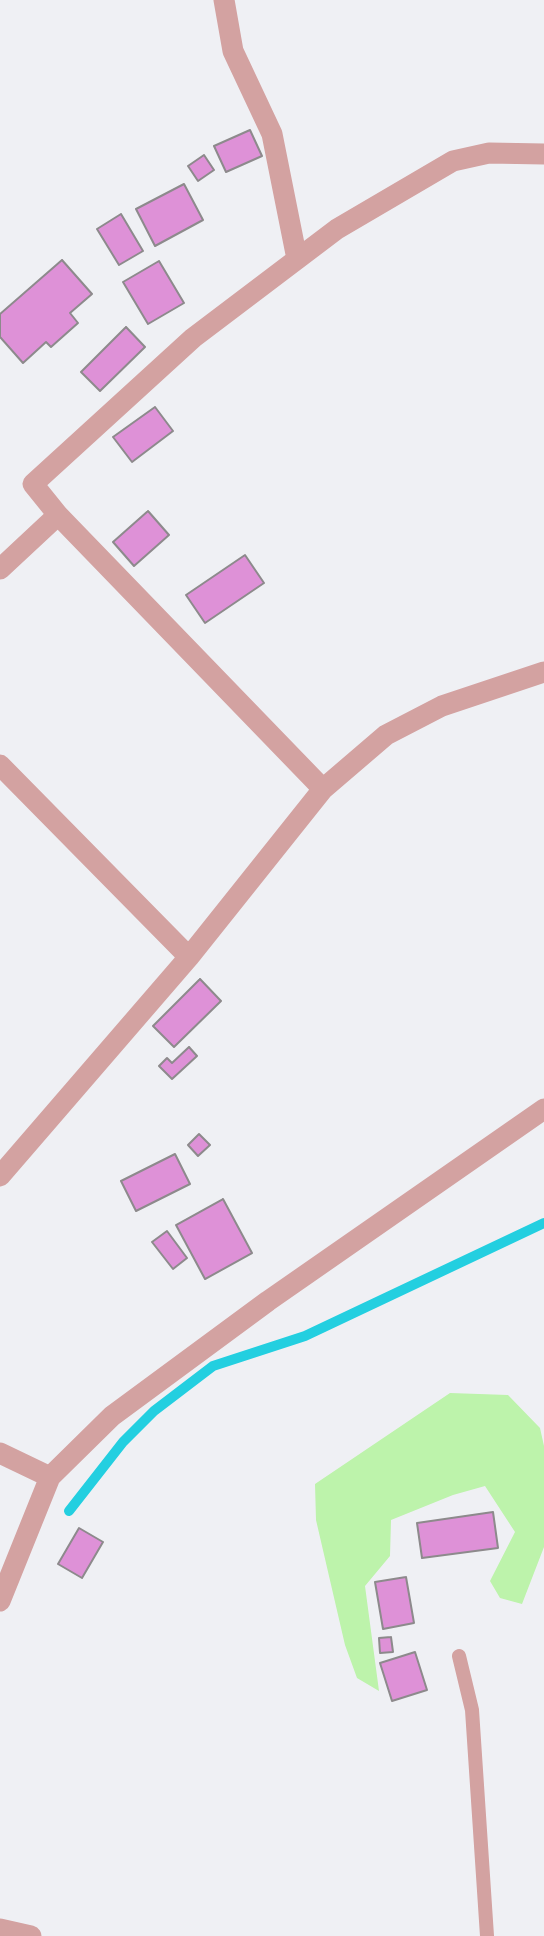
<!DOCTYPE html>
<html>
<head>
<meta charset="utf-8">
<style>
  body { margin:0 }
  canvas { display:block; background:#eff0f4 }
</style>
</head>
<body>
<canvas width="544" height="1936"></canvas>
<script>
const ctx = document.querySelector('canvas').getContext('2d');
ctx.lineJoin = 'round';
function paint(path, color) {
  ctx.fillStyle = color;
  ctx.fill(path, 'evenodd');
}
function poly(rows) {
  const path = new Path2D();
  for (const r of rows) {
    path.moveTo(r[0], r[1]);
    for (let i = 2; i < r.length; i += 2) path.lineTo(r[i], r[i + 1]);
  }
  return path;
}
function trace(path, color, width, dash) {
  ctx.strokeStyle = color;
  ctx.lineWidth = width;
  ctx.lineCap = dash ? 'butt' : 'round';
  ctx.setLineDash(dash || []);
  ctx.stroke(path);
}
paint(poly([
  [450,1393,508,1395,540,1428,544,1446,544,1547,522,1604,500,1598,490,1581,515,1532,485,1486,453,1495,391,1520,390,1556,365,1586,379,1691,357,1678,345,1645,316,1520,315,1484]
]), '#bdf3ab');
trace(poly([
  [69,1511,123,1442,154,1411,213,1366,305,1336,544,1223]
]), '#23cfe0', 10);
const building = poly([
  [250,130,262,156,226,172,214,146,250,130],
  [204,155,214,170,198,181,188,166,204,155],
  [184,184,203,220,155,246,136,209,184,184],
  [121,214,143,251,119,265,97,229,121,214],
  [62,260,92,294,70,313,78,323,51,347,46,342,23,363,0,337,0,314,62,260],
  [159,261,184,303,148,324,123,282,159,261],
  [126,327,145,347,100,391,81,372,126,327],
  [155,407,173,431,132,462,113,437,155,407],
  [148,511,169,535,134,566,113,542,148,511],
  [245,555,264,583,205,623,186,595,245,555],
  [200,979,221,1001,174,1047,153,1026,200,979],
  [189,1047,197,1056,172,1079,159,1066,167,1058,172,1063,189,1047],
  [199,1134,210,1145,198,1156,188,1145,199,1134],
  [175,1154,190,1184,136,1211,121,1181,175,1154],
  [223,1199,252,1253,205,1279,176,1225,223,1199],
  [167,1231,187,1258,173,1269,152,1242,167,1231],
  [493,1512,498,1548,422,1558,417,1523,493,1512],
  [79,1528,103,1542,82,1578,58,1564,79,1528],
  [406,1577,414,1623,383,1629,375,1582,406,1577],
  [391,1637,393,1652,380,1653,379,1638,391,1637],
  [415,1652,427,1690,392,1701,380,1663,415,1652]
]);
paint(building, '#de91d7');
trace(building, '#8d8a8c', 2);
trace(poly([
  [459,1656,472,1710,487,1936]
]), '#d3a2a1', 14);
trace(poly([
  [224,0,233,51,272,134,297,259],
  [0,569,58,515],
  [0,765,189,957],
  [323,789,58,515,33,484,193,338,337,229,453,161,489,153,544,154],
  [0,1176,189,957,323,789,386,735,442,706,544,672],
  [0,1453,50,1477],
  [0,1601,50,1477,112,1416,268,1301,544,1109],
  [0,1929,31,1936]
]), '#d3a2a1', 21);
</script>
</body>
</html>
